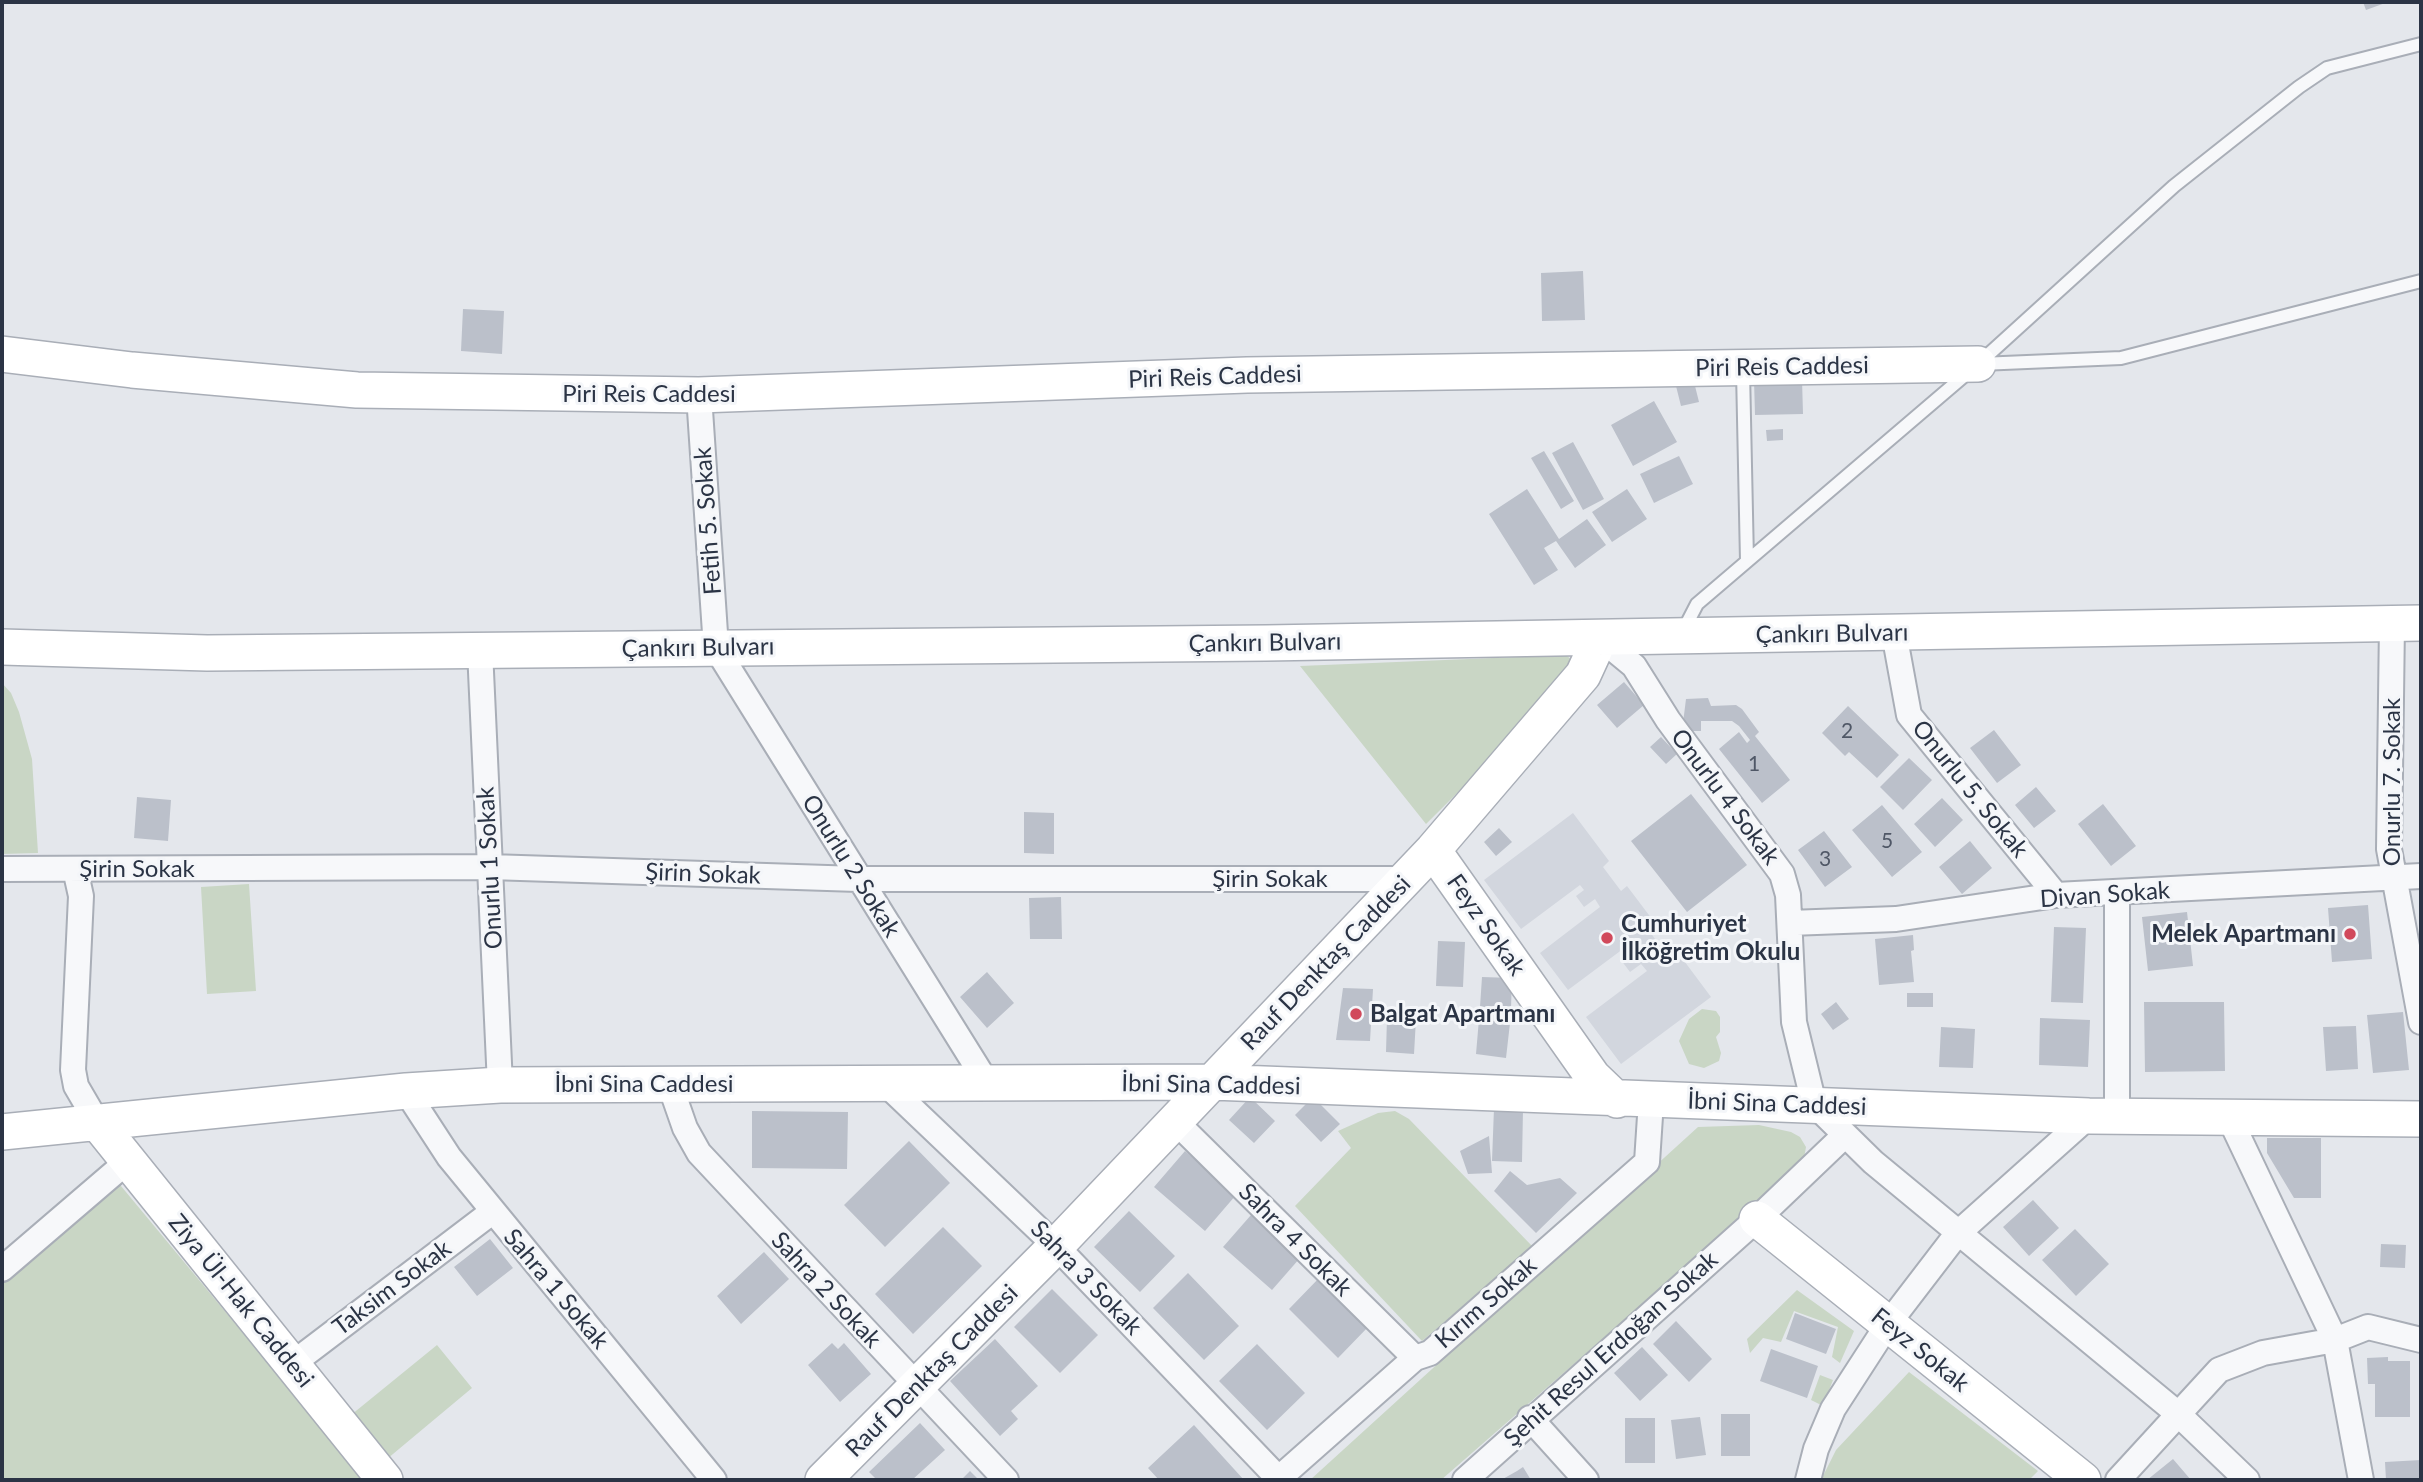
<!DOCTYPE html>
<html>
<head>
<meta charset="utf-8">
<style>
  body { margin:0 }
  #map { position:relative; width:2423px; height:1482px; overflow:hidden; background:#e4e7ec; font-family:Lato,sans-serif }
  canvas { display:block }
  .frame { position:absolute; inset:0; border:4px solid #2b3445; pointer-events:none }
</style>
</head>
<body>
<div id="map">
<canvas width="2423" height="1482"></canvas>
<div class="frame"></div>
</div>
<script>
const ctx = document.querySelector('canvas').getContext('2d');
ctx.lineJoin = 'round';
function paint(path, color) {
  ctx.fillStyle = color;
  ctx.fill(path, 'evenodd');
}
function poly(rows) {
  const path = new Path2D();
  for (const r of rows) {
    path.moveTo(r[0], r[1]);
    for (let i = 2; i < r.length; i += 2) path.lineTo(r[i], r[i + 1]);
  }
  return path;
}
function trace(path, color, width, dash) {
  ctx.strokeStyle = color;
  ctx.lineWidth = width;
  ctx.lineCap = dash ? 'butt' : 'round';
  ctx.setLineDash(dash || []);
  ctx.stroke(path);
}
function drawText(font, color, halo, rows, align = 'center') {
  ctx.font = font + ' Lato,sans-serif';
  ctx.lineWidth = 6;
  ctx.setLineDash([]);
  ctx.textBaseline = 'middle';
  ctx.strokeStyle = halo;
  ctx.fillStyle = color;
  for (const [text, x, y, turn = 0] of rows) {
    ctx.save();
    ctx.translate(x, y);
    ctx.rotate((+turn || 0) * Math.PI / 180);
    ctx.textAlign = isNaN(turn) ? turn : align;
    if (halo) ctx.strokeText(text, 0, 0);
    ctx.fillText(text, 0, 0);
    ctx.restore();
  }
}
paint(poly([
  [1573,813,1609,861,1603,867,1621,891,1627,886,1655,923,1648,929,1667,956,1676,950,1711,997,1621,1064,1586,1017,1647,971,1641,964,1630,972,1621,960,1631,952,1627,946,1568,990,1540,953,1600,907,1595,899,1584,907,1576,896,1584,890,1580,885,1521,929,1484,880]
]), '#d2d6de');
paint(poly([
  [1566,655,1573,661,1577,674,1426,824,1300,666],
  [2,683,11,693,19,712,32,759,38,853,2,854],
  [249,884,256,991,207,994,201,887],
  [1702,1009,1716,1011,1720,1017,1720,1032,1716,1037,1721,1053,1719,1061,1704,1068,1689,1064,1679,1041,1689,1019],
  [1395,1111,1409,1119,1533,1247,1422,1341,1295,1206,1351,1148,1338,1131,1378,1113],
  [1759,1125,1791,1132,1800,1137,1806,1147,1803,1164,1441,1480,1310,1480,1698,1127],
  [116,1180,365,1480,2,1480,2,1280],
  [1797,1290,1854,1331,1840,1363,1832,1357,1838,1327,1794,1311,1781,1342,1763,1338,1750,1353,1747,1339],
  [437,1345,472,1388,387,1459,351,1415],
  [1909,1372,2038,1471,2029,1480,1821,1480,1836,1450],
  [1820,1375,1833,1380,1823,1406,1811,1400]
]), '#c9d6c5');
paint(poly([
  [2363,2,2388,2,2366,10],
  [1583,271,1585,320,1542,321,1541,273],
  [463,309,504,311,502,354,461,351],
  [1693,378,1699,402,1681,406,1675,382],
  [1802,379,1803,414,1755,415,1754,380],
  [1654,401,1677,442,1633,466,1611,425],
  [1783,429,1783,440,1767,441,1766,430],
  [1573,442,1604,499,1583,510,1552,453],
  [1544,451,1574,501,1561,509,1531,458],
  [1679,456,1693,484,1654,503,1640,474],
  [1527,489,1559,539,1587,519,1606,545,1575,568,1556,541,1544,548,1558,570,1534,585,1489,514],
  [1627,489,1647,519,1612,542,1592,512],
  [1624,682,1644,705,1617,728,1597,705],
  [1708,698,1711,706,1736,705,1742,709,1759,732,1755,736,1790,780,1762,803,1719,749,1739,732,1747,743,1750,740,1739,726,1732,721,1701,721,1701,731,1682,731,1686,699],
  [1848,706,1899,755,1877,778,1849,752,1845,756,1822,733],
  [1994,730,2021,765,1997,783,1970,748],
  [1661,737,1677,754,1666,764,1650,747],
  [1909,758,1932,780,1903,810,1880,787],
  [2036,787,2056,811,2034,828,2015,805],
  [1691,794,1747,865,1687,912,1631,841],
  [137,797,171,800,168,841,134,838],
  [1942,798,1963,820,1935,847,1914,824],
  [2103,804,2136,846,2111,866,2078,824],
  [1882,805,1922,852,1892,877,1852,830],
  [1024,812,1054,813,1054,854,1024,853],
  [1499,828,1512,842,1496,856,1484,842],
  [1824,831,1852,867,1825,887,1798,850],
  [1970,841,1992,868,1962,894,1939,867],
  [1061,897,1062,939,1030,939,1029,898],
  [2368,905,2372,959,2332,962,2328,908],
  [2187,912,2193,966,2148,971,2142,917],
  [2054,927,2086,928,2083,1003,2051,1002],
  [1913,935,1914,950,1911,951,1914,982,1879,985,1875,939],
  [1438,941,1465,942,1463,987,1436,986],
  [987,972,1014,1003,987,1028,960,997],
  [1482,977,1512,978,1511,1008,1480,1007],
  [1343,988,1373,989,1370,1041,1336,1040],
  [1907,993,1933,993,1933,1007,1907,1007],
  [1836,1002,1849,1019,1833,1030,1821,1014],
  [2144,1002,2224,1002,2225,1071,2145,1072],
  [2403,1012,2409,1070,2373,1073,2367,1015],
  [1387,1018,1416,1019,1414,1054,1386,1052],
  [2040,1018,2090,1020,2088,1067,2039,1065],
  [1479,1019,1510,1023,1506,1058,1476,1054],
  [2356,1026,2358,1069,2326,1071,2323,1027],
  [1941,1027,1975,1029,1973,1068,1939,1067],
  [1250,1097,1275,1121,1254,1143,1229,1120],
  [1313,1097,1340,1124,1321,1142,1295,1115],
  [1494,1108,1523,1109,1522,1162,1492,1161],
  [752,1111,848,1112,847,1169,752,1168],
  [1489,1136,1492,1173,1468,1174,1460,1151],
  [2267,1138,2321,1138,2321,1198,2294,1198,2267,1153],
  [909,1141,950,1183,885,1247,844,1205],
  [1185,1151,1236,1195,1205,1231,1154,1187],
  [1510,1171,1527,1185,1560,1178,1577,1193,1536,1233,1494,1191],
  [2033,1200,2059,1228,2029,1256,2003,1227],
  [1129,1211,1175,1256,1140,1292,1094,1247],
  [1251,1215,1300,1258,1272,1290,1223,1247],
  [943,1227,982,1266,913,1334,875,1294],
  [2075,1229,2109,1264,2076,1296,2042,1260],
  [490,1239,513,1268,477,1296,454,1267],
  [2381,1244,2406,1245,2405,1268,2380,1267],
  [764,1252,789,1279,741,1324,717,1296],
  [1188,1273,1239,1326,1204,1360,1153,1308],
  [1321,1276,1370,1325,1338,1358,1289,1309],
  [1052,1289,1098,1335,1060,1373,1014,1327],
  [1795,1313,1836,1329,1826,1354,1786,1339],
  [1676,1321,1712,1359,1689,1382,1653,1344],
  [995,1339,1038,1386,1011,1411,1018,1419,1000,1436,950,1381],
  [832,1343,838,1349,844,1343,871,1374,840,1402,808,1365],
  [1257,1344,1305,1393,1267,1430,1219,1381],
  [1642,1347,1668,1375,1640,1401,1614,1373],
  [1771,1349,1818,1366,1807,1398,1760,1381],
  [2388,1357,2388,1361,2410,1361,2410,1417,2375,1417,2375,1384,2368,1384,2367,1358],
  [1721,1414,1750,1414,1750,1456,1721,1456],
  [1700,1417,1706,1455,1676,1459,1671,1420],
  [1625,1418,1655,1418,1655,1463,1625,1463],
  [920,1423,945,1450,912,1480,877,1480,869,1472],
  [1194,1425,1244,1480,1159,1480,1148,1468],
  [2173,1459,2191,1480,2147,1480],
  [2421,1460,2421,1480,2386,1480,2385,1462],
  [1523,1467,1531,1480,1501,1480,1517,1471],
  [970,1471,979,1480,961,1480]
]), '#bbc0ca');
const lane = poly([
  [1980,364,2121,358,2421,281],
  [1743,371,1747,561],
  [1683,631,1697,604,1978,364,2174,186,2299,87,2327,68,2421,44]
]);
const street = poly([
  [699,395,716,648,987,1083],
  [2392,623,2389,849,2421,1022],
  [1894,633,1909,715,2056,895],
  [1600,638,1634,666,1668,720,1782,874,1788,895,1794,1022,1814,1104,1873,1162,2177,1413,2247,1480],
  [480,650,500,1085],
  [2,869,490,867,858,879,1405,879],
  [75,869,81,896,73,1070,76,1086,97,1122],
  [1790,923,1896,919,2056,895,2421,876],
  [886,1084,1056,1246,1279,1479],
  [670,1085,685,1128,699,1153,1006,1480],
  [406,1091,449,1157,714,1480],
  [2117,1115,2117,894],
  [2229,1117,2335,1340,2361,1480],
  [1175,1121,1415,1358],
  [2,1269,128,1161],
  [292,1364,492,1212],
  [1530,1418,1586,1480],
  [1277,1480,1415,1358,1430,1353,1647,1162,1651,1101],
  [1465,1480,1757,1219,1845,1135],
  [1808,1480,1816,1449,1833,1409,1888,1324,1957,1234,2089,1116],
  [2118,1480,2219,1370,2263,1353,2335,1340,2368,1327,2421,1340]
]);
const secondary = poly([
  [2,354,132,370,357,390,699,395,1247,375,1978,364],
  [2,647,207,653,1266,643,2421,623],
  [1433,850,1593,1077,1617,1100],
  [97,1122,385,1480],
  [2,1132,406,1091,500,1085,1212,1082,2089,1116,2421,1119],
  [1757,1219,2083,1480],
  [823,1480,1056,1246,1433,850,1583,675,1600,638]
]);
trace(lane, '#a9aeb7', 16);
trace(street, '#a9aeb7', 28);
trace(secondary, '#a9aeb7', 38);
trace(lane, '#f7f8fa', 12);
trace(street, '#f7f8fa', 24);
trace(secondary, '#fff', 35);
for (const [x, y, r, color] of [
  [2350,934,7,"#d1495b"],
  [1607,938,7,"#d1495b"],
  [1356,1014,7,"#d1495b"]
]) {
  const dot = new Path2D();
  dot.arc(x, y, r, 0, 2 * Math.PI);
  ctx.fillStyle = color;
  ctx.fill(dot);
  trace(dot, '#f4f6f9', 2.5);
}
drawText('21px', '#4f5766', null, [
  ["2",1847,731],
  ["1",1754,764],
  ["5",1887,841],
  ["3",1825,859]
]);
drawText('24px', '#2b3445', '#f4f6f9', [
  ["Piri Reis Caddesi",1782,367,-1],
  ["Piri Reis Caddesi",1215,377,-2],
  ["Piri Reis Caddesi",649,394],
  ["Fetih 5. Sokak",708,521,-94],
  ["Çankırı Bulvarı",1832,634,-1],
  ["Çankırı Bulvarı",1265,643,-1],
  ["Çankırı Bulvarı",698,648,-1],
  ["Onurlu 7. Sokak",2392,782,-90],
  ["Onurlu 5. Sokak",1970,789,51],
  ["Onurlu 4 Sokak",1725,797,53],
  ["Onurlu 2 Sokak",851,866,58],
  ["Onurlu 1 Sokak",490,868,-93],
  ["Şirin Sokak",137,869],
  ["Şirin Sokak",703,874,2],
  ["Şirin Sokak",1270,879],
  ["Divan Sokak",2105,895,-4],
  ["Feyz Sokak",1486,925,55],
  ["Rauf Denktaş Caddesi",1326,963,-46],
  ["İbni Sina Caddesi",644,1084],
  ["İbni Sina Caddesi",1211,1085,1],
  ["İbni Sina Caddesi",1777,1104,2],
  ["Sahra 4 Sokak",1295,1240,45],
  ["Sahra 3 Sokak",1086,1278,46],
  ["Taksim Sokak",392,1288,-37],
  ["Sahra 1 Sokak",556,1289,50],
  ["Sahra 2 Sokak",826,1290,47],
  ["Ziya Ül-Hak Caddesi",241,1301,51],
  ["Kırım Sokak",1486,1303,-41],
  ["Şehit Resul Erdoğan Sokak",1611,1349,-42],
  ["Feyz Sokak",1920,1350,39],
  ["Rauf Denktaş Caddesi",932,1371,-45]
]);
drawText('bold 24px', '#2b3445', '#f4f6f9', [
  ["Cumhuriyet",1621,924],
  ["İlköğretim Okulu",1621,952],
  ["Melek Apartmanı",2336,934,"right"],
  ["Balgat Apartmanı",1370,1014]
], 'left');
</script>
</body>
</html>
